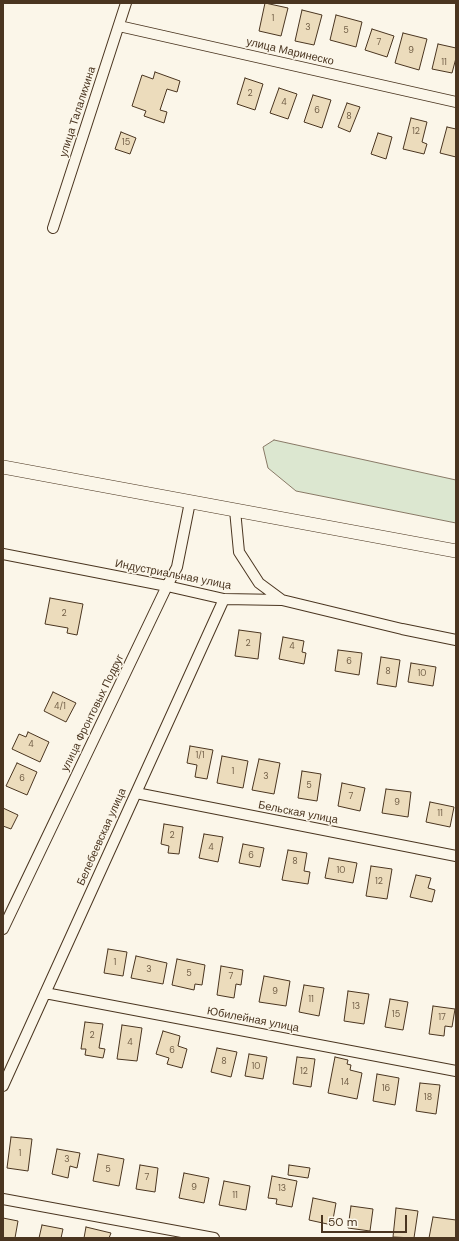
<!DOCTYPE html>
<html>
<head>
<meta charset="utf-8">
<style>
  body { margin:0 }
  #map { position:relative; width:459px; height:1241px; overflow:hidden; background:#fbf6e9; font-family:"DM Sans",sans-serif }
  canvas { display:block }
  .frame { position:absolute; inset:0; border:4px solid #4a3520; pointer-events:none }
  .scale { position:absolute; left:321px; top:1215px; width:86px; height:18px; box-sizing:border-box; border:2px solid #4a3520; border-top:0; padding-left:5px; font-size:12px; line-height:14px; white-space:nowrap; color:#4a3520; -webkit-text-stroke:3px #fbf6e9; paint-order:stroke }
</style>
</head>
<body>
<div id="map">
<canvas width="459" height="1241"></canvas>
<div class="frame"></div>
<div class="scale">50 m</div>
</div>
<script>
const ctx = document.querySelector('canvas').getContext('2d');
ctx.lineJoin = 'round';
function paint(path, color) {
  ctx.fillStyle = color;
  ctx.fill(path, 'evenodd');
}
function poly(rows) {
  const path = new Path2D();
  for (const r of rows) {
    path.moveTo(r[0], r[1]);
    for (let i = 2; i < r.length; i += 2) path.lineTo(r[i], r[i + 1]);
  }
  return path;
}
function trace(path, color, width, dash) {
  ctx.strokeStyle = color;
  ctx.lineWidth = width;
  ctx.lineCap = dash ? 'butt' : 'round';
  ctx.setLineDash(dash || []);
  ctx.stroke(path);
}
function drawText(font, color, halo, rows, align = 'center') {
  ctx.font = font + ' "DM Sans",sans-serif';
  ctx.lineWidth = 3;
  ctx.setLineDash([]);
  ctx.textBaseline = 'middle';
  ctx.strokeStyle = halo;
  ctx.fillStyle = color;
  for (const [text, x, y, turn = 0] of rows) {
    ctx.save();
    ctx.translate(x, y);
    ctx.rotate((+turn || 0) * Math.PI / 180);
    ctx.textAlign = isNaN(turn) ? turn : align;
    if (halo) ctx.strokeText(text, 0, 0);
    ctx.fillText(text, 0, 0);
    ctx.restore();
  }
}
const green = poly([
  [274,440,456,480,456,523,296,491,268,468,263,447,274,440]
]);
paint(green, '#dce7d0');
trace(green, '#887966', 1);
const building = poly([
  [265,3,288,8,281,36,259,31,265,3],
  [302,10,322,15,314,45,295,41,302,10],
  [336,15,362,22,356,47,330,40,336,15],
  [372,29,394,36,387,57,365,50,372,29],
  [403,33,427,39,419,70,395,63,403,33],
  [438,44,456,48,456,58,452,73,432,69,438,44],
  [155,72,180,81,177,92,167,89,160,110,167,112,164,123,144,116,146,111,132,106,142,75,153,79,155,72],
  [245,78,263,84,255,110,237,104,245,78],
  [279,88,297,94,288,119,270,113,279,88],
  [313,95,331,100,322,128,304,122,313,95],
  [347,103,360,107,350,132,338,127,347,103],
  [411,118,427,122,422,142,427,144,424,154,403,149,411,118],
  [447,127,456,129,456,157,440,153,447,127],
  [121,132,136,138,130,154,115,149,121,132],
  [378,133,392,137,386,159,371,154,378,133],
  [50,598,83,604,77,635,67,633,68,628,45,624,50,598],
  [239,630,261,633,258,659,235,656,239,630],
  [283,637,304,641,302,652,306,653,304,664,279,659,283,637],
  [338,650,362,653,359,675,335,671,338,650],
  [381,657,400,660,396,687,377,684,381,657],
  [411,663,436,667,433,686,408,682,411,663],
  [53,692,76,703,66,722,44,711,53,692],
  [28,732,49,742,40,762,12,749,19,734,26,737,28,732],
  [190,746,213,750,207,779,195,777,197,765,187,763,190,746],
  [222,756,248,761,243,788,217,783,222,756],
  [259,759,280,763,274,794,252,790,259,759],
  [17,763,37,772,27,795,6,786,17,763],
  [302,771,321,774,317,801,298,798,302,771],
  [342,783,365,788,360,811,338,806,342,783],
  [386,789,411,792,408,817,382,813,386,789],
  [430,802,454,807,450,827,426,822,430,802],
  [3,808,18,815,11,829,3,826,3,808],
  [164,824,183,827,179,854,168,853,169,846,161,844,164,824],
  [204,834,223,837,218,862,199,858,204,834],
  [243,844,264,848,260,867,239,863,243,844],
  [288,850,307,853,304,871,310,872,308,884,282,880,288,850],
  [329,858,357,863,353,883,325,878,329,858],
  [371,866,392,869,387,899,366,896,371,866],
  [416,875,431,878,428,888,435,890,432,902,410,897,416,875],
  [108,949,127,952,123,976,104,973,108,949],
  [136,956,167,963,163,984,131,978,136,956],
  [177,959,205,965,202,985,195,984,194,990,172,985,177,959],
  [221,966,243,970,241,985,236,984,234,998,217,995,221,966],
  [264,976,290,981,286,1006,259,1002,264,976],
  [304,985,324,988,319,1016,299,1012,304,985],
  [348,991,369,994,364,1024,344,1021,348,991],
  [390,999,408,1002,403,1030,385,1027,390,999],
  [433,1006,455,1009,452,1027,445,1026,444,1036,429,1034,433,1006],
  [85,1022,103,1024,99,1048,105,1049,103,1058,85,1055,86,1049,81,1049,85,1022],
  [122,1025,142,1028,137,1061,117,1059,122,1025],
  [163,1031,180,1036,178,1046,187,1049,182,1068,167,1064,169,1058,156,1054,163,1031],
  [217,1048,237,1052,231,1077,211,1072,217,1048],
  [249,1054,267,1057,263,1079,245,1076,249,1054],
  [297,1057,315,1059,311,1087,293,1084,297,1057],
  [335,1057,348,1060,347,1064,351,1065,350,1070,362,1073,357,1099,328,1093,335,1057],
  [377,1074,399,1078,395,1105,373,1101,377,1074],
  [420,1083,440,1085,436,1114,416,1111,420,1083],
  [11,1137,32,1139,28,1171,7,1168,11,1137],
  [57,1149,80,1153,77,1168,70,1166,68,1178,52,1174,57,1149],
  [98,1154,124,1159,119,1186,93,1181,98,1154],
  [140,1165,158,1168,155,1192,136,1189,140,1165],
  [289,1165,310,1168,308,1178,288,1175,289,1165],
  [184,1173,209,1178,204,1203,179,1198,184,1173],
  [272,1176,297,1181,292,1207,276,1204,277,1199,268,1198,272,1176],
  [224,1181,250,1186,246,1210,219,1205,224,1181],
  [313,1198,336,1203,332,1225,309,1220,313,1198],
  [351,1206,373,1209,370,1231,348,1228,351,1206],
  [396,1208,418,1211,414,1238,393,1237,396,1208],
  [433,1217,456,1220,456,1238,429,1238,433,1217],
  [3,1218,18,1221,15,1238,3,1238,3,1218],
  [42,1225,63,1229,61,1238,39,1238,42,1225],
  [86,1227,111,1233,109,1238,84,1238,86,1227]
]);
paint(building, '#ecdcbc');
trace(building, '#4a3520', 1);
const minor = poly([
  [119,26,456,102],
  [53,228,126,3],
  [235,510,239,552,259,583,282,600],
  [3,554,167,586,224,599,282,600,402,629,456,640],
  [136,793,456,856],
  [3,929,167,586,177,567,190,502],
  [45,993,456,1071],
  [3,1086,224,599],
  [3,1199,214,1238]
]);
const tertiary = poly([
  [3,467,456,551]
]);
trace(minor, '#4a3520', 12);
trace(tertiary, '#4a3520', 14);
trace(minor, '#fbf6e9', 10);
trace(tertiary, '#fbf6e9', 13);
drawText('9px', '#725f47', null, [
  ["1",273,19],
  ["3",308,28],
  ["5",346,31],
  ["7",379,43],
  ["9",411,51],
  ["11",444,63],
  ["2",250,94],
  ["4",284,103],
  ["6",317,111],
  ["8",349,117],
  ["12",416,132],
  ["15",126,143],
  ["2",64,614],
  ["2",248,644],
  ["4",292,647],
  ["6",349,662],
  ["8",388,672],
  ["10",422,674],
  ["4/1",60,707],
  ["4",31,745],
  ["1/1",200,756],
  ["1",233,772],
  ["3",266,777],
  ["6",22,779],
  ["5",309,786],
  ["7",351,797],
  ["9",397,803],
  ["11",440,814],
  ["2",172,836],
  ["4",211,848],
  ["6",251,856],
  ["8",295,862],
  ["10",341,871],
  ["12",379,882],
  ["1",115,963],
  ["3",149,970],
  ["5",189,974],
  ["7",231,977],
  ["9",275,992],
  ["11",311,1000],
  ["13",356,1007],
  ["15",396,1015],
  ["17",442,1018],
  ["2",92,1036],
  ["4",130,1043],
  ["6",172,1051],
  ["8",224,1062],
  ["10",256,1067],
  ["12",304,1072],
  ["14",345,1083],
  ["16",386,1089],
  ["18",428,1098],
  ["1",20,1154],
  ["3",67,1160],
  ["5",108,1170],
  ["7",147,1178],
  ["9",194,1188],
  ["13",282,1189],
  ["11",235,1196]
]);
drawText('11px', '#4a3520', '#fbf6e9', [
  ["улица Маринеско",290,52,13],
  ["улица Талалихина",78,112,-72],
  ["Индустриальная улица",173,575,11],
  ["улица Фронтовых Подруг",93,713,-64],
  ["Бельская улица",298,813,11],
  ["Белебеевская улица",102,837,-66],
  ["Юбилейная улица",253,1020,11]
]);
</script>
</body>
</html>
